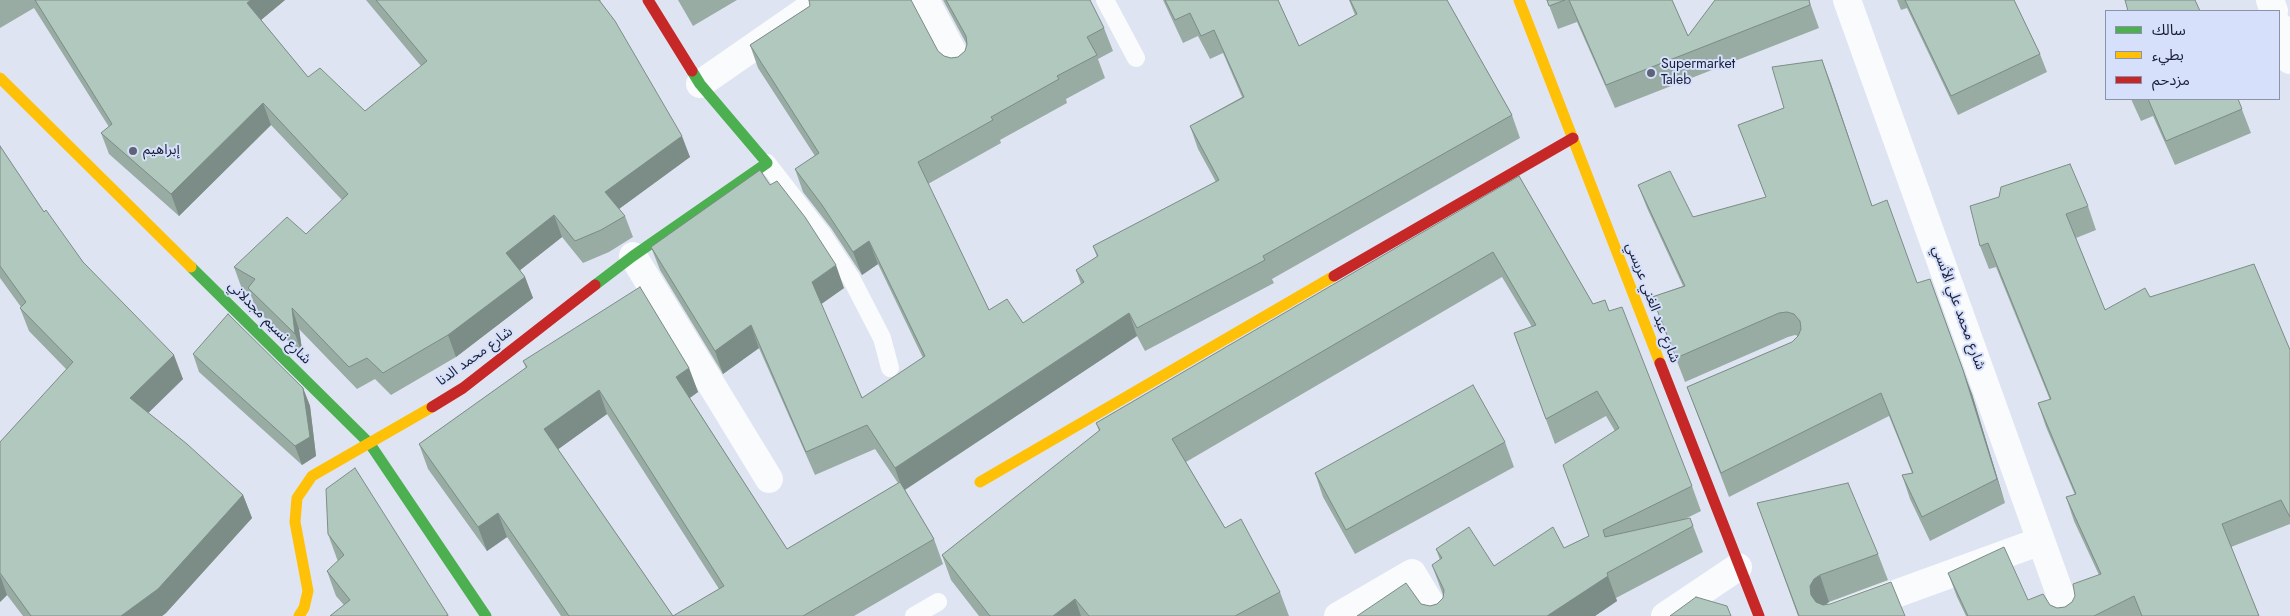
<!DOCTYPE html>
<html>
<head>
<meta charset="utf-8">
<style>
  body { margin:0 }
  #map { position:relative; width:2290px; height:616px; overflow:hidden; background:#dfe4f2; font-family:Jost,"Noto Sans Arabic",sans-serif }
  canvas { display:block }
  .legend { position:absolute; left:2105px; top:10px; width:175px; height:90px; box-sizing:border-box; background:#d7e0fa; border:1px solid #8b92ac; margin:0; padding:6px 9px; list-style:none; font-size:15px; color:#181e36 }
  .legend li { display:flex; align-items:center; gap:10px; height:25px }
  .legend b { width:25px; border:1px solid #8b92ac }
</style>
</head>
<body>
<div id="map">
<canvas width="2290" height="616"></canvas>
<ul class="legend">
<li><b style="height:6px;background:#4caf50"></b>سالك</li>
<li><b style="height:6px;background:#ffc107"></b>بطيء</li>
<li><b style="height:6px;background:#c62828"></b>مزدحم</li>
</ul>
</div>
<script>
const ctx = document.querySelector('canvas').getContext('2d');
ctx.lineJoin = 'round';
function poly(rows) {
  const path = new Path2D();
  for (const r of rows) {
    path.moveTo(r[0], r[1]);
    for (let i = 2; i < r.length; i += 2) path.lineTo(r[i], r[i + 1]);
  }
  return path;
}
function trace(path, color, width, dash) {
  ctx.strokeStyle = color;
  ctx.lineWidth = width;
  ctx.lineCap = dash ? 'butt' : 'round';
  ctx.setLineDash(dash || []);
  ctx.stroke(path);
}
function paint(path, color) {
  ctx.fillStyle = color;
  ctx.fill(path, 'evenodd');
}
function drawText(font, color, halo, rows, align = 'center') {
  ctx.font = font + ' Jost,"Noto Sans Arabic",sans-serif';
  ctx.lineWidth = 4;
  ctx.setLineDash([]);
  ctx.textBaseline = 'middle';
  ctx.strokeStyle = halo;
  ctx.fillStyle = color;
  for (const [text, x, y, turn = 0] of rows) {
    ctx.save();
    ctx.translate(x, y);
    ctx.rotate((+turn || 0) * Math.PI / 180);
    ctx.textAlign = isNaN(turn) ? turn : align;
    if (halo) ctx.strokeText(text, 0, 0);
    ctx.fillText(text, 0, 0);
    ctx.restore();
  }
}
trace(poly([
  [1105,0,1136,58],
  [767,163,822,234,851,278,882,338,890,368],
  [914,616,938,602]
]), '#fafbfd', 18);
trace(poly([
  [925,0,960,66],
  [1847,0,2068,616],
  [2270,0,2274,11],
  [2279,26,2290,60],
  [700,84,821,0],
  [633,256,769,479],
  [1338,616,1412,573,1438,616],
  [1665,616,1738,567],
  [1835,616,2041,541]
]), '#fafbfd', 28);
trace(poly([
  [191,267,370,444,486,616],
  [595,285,633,256,767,163,700,84,692,71]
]), '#4caf50', 11);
trace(poly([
  [1519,0,1660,363],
  [0,78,191,267],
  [980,482,1334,276],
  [299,616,304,608,308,591,295,522,297,498,312,476,432,407]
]), '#ffc107', 11);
trace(poly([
  [648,0,692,71],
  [1334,276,1573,138],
  [1660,363,1759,616],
  [432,407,463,388,595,285]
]), '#c62828', 11);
paint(poly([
  [0,0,285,0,261,20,308,77,365,111,421,66,366,0,601,0,600,1,690,157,619,209,625,216,633,237,609,252,583,263,562,237,520,270,525,277,533,298,456,357,391,395,375,379,357,389,299,329,303,356,256,309,250,293,242,289,234,267,306,234,342,200,271,125,179,216,109,154,101,133,109,127,34,8,0,28],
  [678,0,737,0,693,26],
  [943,0,1090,0,1104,28,1113,51,1098,59,1105,78,1066,99,1067,103,1000,140,1001,143,928,184,989,310,1023,323,1081,284,1076,270,1097,257,1093,246,1216,182,1198,149,1190,126,1242,97,1223,53,1210,59,1198,36,1183,43,1163,0,1278,0,1299,46,1355,15,1349,0,1447,0,1512,115,1520,138,1272,279,1274,283,1145,351,1137,336,905,490,934,539,943,564,854,616,673,616,719,589,607,414,558,449,673,616,561,616,507,537,487,551,428,469,419,444,526,368,523,361,689,368,698,392,690,398,787,549,898,483,875,449,815,475,759,348,723,374,660,270,651,247,844,288,821,304,862,398,923,358,878,264,862,275,831,228,803,192,795,169,815,156,758,68,750,45,810,6,938,51,944,56,951,58,958,57,965,51,967,45],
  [1547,0,1672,0,1688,36,1809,0,1819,28,1615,108,1577,22,1558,29],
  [1897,0,2014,0,2040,54,2047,72,1958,115,1907,8,1901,10],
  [1822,60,1872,206,1917,283,1972,394,2005,503,1930,541,1910,499,1902,475,1912,473,1889,416,1729,497,1687,387,1792,342,1798,336,1795,335,1788,337,1685,382,1652,297,1683,286,1647,208,1638,185,1693,217,1766,198,1738,125,1784,108],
  [2131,99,2238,99,2251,133,2175,165,2153,116,2141,121],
  [0,146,44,212,83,262,183,379,148,413,243,495,252,518,166,613,162,616,23,616,7,595,0,602,0,442,67,370,29,331,20,308,21,307,0,278],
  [1519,176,1593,304,1609,311,1692,486,1701,511,1683,520,1690,518,1703,552,1616,598,1617,601,1595,616,1357,616,1421,604,1430,606,1437,604,1443,598,1443,595,1432,565,1440,560,1436,549,1494,566,1564,548,1589,536,1615,431,1606,416,1555,444,1514,333,1532,327,1502,277,1186,462,1225,528,1280,592,1289,616,979,616,951,580,942,555,1099,431,1096,423],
  [2088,206,2096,230,2076,238,2105,310,2150,297,2290,350,2290,524,2231,547,2259,616,1966,616,1957,597,1948,573,2028,600,2050,605,2057,608,2065,607,2072,602,2099,575,2074,521,2066,497,2075,495,2046,427,2038,403,2050,400,1996,267,1989,269,1980,246],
  [193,354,303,388,310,406,316,456,302,465,199,372],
  [1505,442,1514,467,1355,554,1323,497,1315,473],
  [1757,503,1878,554,1888,580,1829,602,1825,605,1798,616],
  [328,534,448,615,449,616,330,616,344,605,336,596,327,571,338,561,337,559]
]), '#98aca4');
paint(poly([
  [251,0,285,0,255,25,247,3],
  [1822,60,1831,84,1880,230,1872,206],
  [263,103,271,125,179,216,171,194],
  [682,136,690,157,612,214,605,192],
  [554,215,562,237,514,275,506,253],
  [869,241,878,264,862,275,853,252],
  [836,265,844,288,820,305,812,282],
  [525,277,533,298,456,357,448,335],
  [1930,279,1972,394,2005,503,1997,479],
  [292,308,299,329,303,356,295,334],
  [1129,313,1137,336,903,491,895,468],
  [751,325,759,348,723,374,715,351],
  [174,355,183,379,139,422,130,398],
  [689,368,698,392,685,401,676,377],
  [303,388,310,406,316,456,302,465,295,446],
  [599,390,607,414,553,453,544,429],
  [243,495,252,518,166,613,162,616,121,616],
  [498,513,507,537,487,551,478,527],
  [0,575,7,595,0,602],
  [1820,575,1829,602,1823,606,1820,613,1811,595,1810,586,1814,579],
  [1608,576,1617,601,1595,616,1547,616],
  [1075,599,1081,616,1053,616]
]), '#7c8c86');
const building = poly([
  [35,0,251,0,247,3,308,77,320,68,365,111,427,61,376,0,599,0,615,21,682,136,605,192,625,216,601,230,575,241,554,215,506,253,525,277,448,335,383,373,367,358,349,367,292,308,295,334,248,288,255,279,234,267,287,217,306,234,348,194,263,103,171,194,101,133,112,124,35,0],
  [809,0,911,0,938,51,944,56,951,58,958,57,965,51,967,44,966,36,946,0,1090,0,1104,28,1087,37,1097,55,1057,76,1059,79,991,117,993,120,918,162,989,310,1007,299,1023,323,1084,282,1076,270,1098,256,1093,246,1219,180,1190,126,1244,97,1214,30,1201,36,1190,13,1175,20,1165,0,1278,0,1299,46,1357,14,1350,0,1447,0,1512,115,1263,256,1265,260,1137,328,1129,313,895,468,867,425,806,452,751,325,715,351,651,247,760,170,770,185,777,181,805,217,836,265,812,282,862,398,925,356,869,241,853,252,822,205,795,169,819,153,750,45,810,6,809,0],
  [1547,0,1565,0,1549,6,1547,0],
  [1569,0,1672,0,1688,36,1715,0,1809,0,1810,5,1606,85,1569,0],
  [1905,0,2014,0,2040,54,1951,96,1905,0],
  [2125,0,2195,0,2200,11,2128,11,2125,0],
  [1822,60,1872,206,1887,200,1917,283,1930,279,1963,370,1997,479,1922,517,1902,475,1913,473,1881,393,1721,473,1687,387,1792,342,1798,336,1801,329,1800,321,1794,314,1787,312,1779,313,1676,358,1652,297,1685,286,1638,185,1670,171,1693,217,1766,197,1738,125,1784,108,1772,67,1822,60],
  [2148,99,2238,99,2242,109,2166,141,2148,99],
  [0,146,44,212,46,210,83,262,174,355,130,398,187,444,243,495,158,589,121,616,31,616,0,573,0,442,73,362,20,308,26,302,0,266,0,146],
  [2070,164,2088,206,2066,214,2105,310,2145,288,2150,297,2254,264,2290,350,2290,517,2281,500,2222,524,2259,616,2142,616,2134,596,2094,616,1968,616,1948,573,2004,547,2028,600,2043,594,2050,605,2057,608,2065,607,2072,602,2075,596,2073,584,2101,574,2066,497,2076,494,2038,403,2051,399,1988,243,1980,246,1970,206,1999,197,2001,187,2070,164],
  [1519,176,1593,304,1605,300,1609,311,1622,307,1692,486,1603,530,1605,537,1690,518,1693,526,1607,573,1608,576,1547,616,1357,616,1406,583,1421,604,1430,606,1437,604,1443,598,1444,590,1432,565,1442,558,1436,549,1469,527,1494,566,1553,527,1564,548,1589,536,1563,465,1619,428,1597,391,1546,419,1514,333,1536,325,1493,252,1172,439,1225,528,1241,519,1280,592,1235,616,1089,616,1075,599,1053,616,990,616,942,555,1100,430,1096,423,1519,176],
  [640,287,689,368,676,377,787,549,900,482,934,539,803,616,673,616,724,586,599,390,544,429,673,616,569,616,498,513,478,527,419,444,527,367,523,361,640,287],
  [228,314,303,388,310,437,295,446,193,354,228,314],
  [1473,385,1505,442,1346,530,1315,473,1473,385],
  [355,468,448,615,446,616,330,616,350,600,327,571,344,555,328,534,326,489,355,468],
  [1848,483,1878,554,1820,575,1814,579,1810,586,1811,595,1816,602,1823,605,1830,604,1891,582,1905,616,1799,616,1757,503,1848,483],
  [1696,597,1727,606,1731,616,1670,616,1696,597]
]);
paint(building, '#b1c8bf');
trace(building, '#7c8c86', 1);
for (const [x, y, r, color] of [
  [1651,73,5,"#5e6378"],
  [133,151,5,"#5e6378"]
]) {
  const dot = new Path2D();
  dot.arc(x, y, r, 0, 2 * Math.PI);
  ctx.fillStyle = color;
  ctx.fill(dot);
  trace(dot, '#d7e0fa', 2);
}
drawText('14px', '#181e36', '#d7e0fa', [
  ["Supermarket",1661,65],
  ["Taleb",1661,81],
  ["إبراهيم",143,151]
], 'left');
drawText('14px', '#181e36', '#d7e0fa', [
  ["شارع عبد الغني عريسي",1652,303,69],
  ["شارع محمد علي الأنسي",1958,308,70],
  ["شارع نسيم مجدلاني",269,323,45],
  ["شارع محمد الدنا",475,357,-36]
]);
</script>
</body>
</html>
